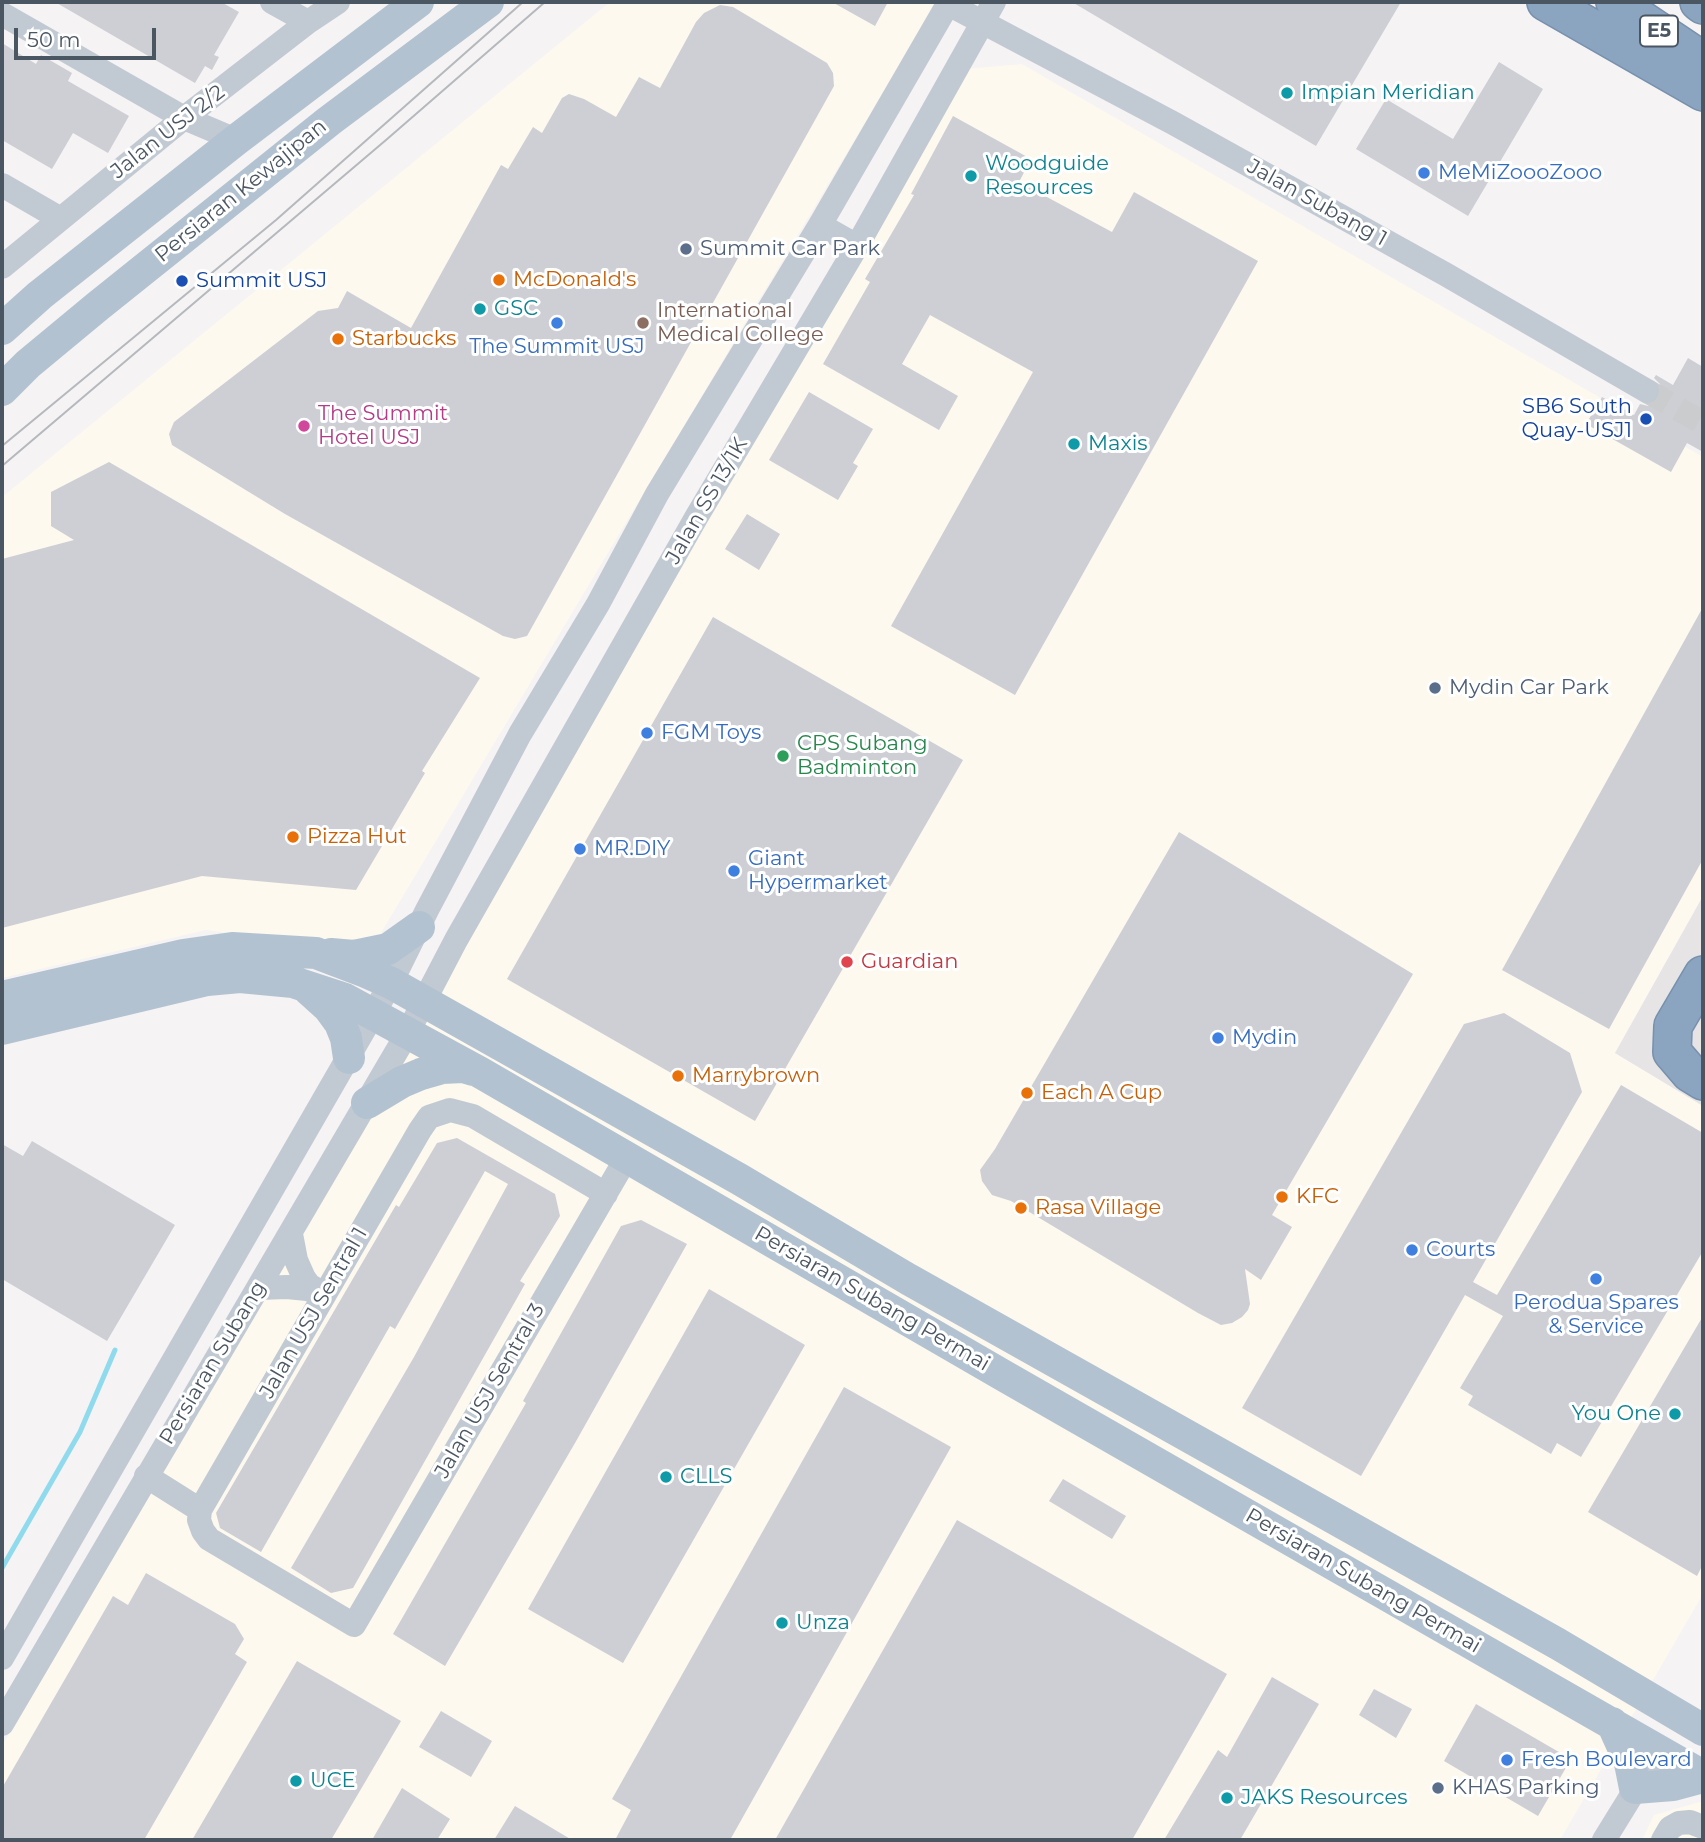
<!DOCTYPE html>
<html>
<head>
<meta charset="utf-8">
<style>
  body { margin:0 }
  #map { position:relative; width:1705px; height:1842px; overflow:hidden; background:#f5f3f3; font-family:Montserrat,sans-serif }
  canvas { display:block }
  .frame { position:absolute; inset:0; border:4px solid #4a5661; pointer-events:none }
  .scale { position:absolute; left:14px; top:28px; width:142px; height:32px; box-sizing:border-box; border:4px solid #4a5661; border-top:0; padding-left:9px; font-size:21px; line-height:24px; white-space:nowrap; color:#4a5661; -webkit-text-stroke:5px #fff; paint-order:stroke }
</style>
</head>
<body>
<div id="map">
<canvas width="1705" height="1842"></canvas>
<div class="frame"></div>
<div class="scale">50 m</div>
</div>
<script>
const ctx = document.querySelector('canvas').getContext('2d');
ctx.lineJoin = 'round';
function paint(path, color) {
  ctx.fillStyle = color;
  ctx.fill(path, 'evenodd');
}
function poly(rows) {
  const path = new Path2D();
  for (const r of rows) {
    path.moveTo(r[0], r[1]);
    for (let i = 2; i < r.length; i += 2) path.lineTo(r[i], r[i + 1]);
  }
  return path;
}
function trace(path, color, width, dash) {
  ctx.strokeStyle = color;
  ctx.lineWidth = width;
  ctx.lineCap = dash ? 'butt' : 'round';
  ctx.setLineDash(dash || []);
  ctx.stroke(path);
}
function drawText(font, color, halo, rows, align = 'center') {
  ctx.font = font + ' Montserrat,sans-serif';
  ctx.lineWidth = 6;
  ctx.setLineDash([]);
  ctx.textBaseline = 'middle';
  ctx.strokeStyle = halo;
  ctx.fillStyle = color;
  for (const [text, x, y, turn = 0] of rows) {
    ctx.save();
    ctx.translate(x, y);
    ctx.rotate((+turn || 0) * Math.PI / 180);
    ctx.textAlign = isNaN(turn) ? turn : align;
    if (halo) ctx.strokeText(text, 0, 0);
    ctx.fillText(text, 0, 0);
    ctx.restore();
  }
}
paint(poly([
  [610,2,937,2,369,953,206,930,2,978,2,497],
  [1022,64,1703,457,1703,896,1615,1053,1703,1106,1703,1594,1560,1840,2,1840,2,1746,965,69],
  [1703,1801,1703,1840,1642,1840,1654,1815]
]), '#fdf9ef');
paint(poly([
  [1703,896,1703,1106,1615,1053]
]), '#e6e4e5');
trace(poly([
  [2,1568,80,1432,115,1350]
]), '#90daee', 5);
paint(poly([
  [55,2,221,2,239,12,214,55,219,57,212,70,205,66,195,83],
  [832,2,888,2,875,26],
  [1072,2,1401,2,1316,146],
  [720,5,733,7,827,63,833,73,834,86,527,636,515,639,503,636,285,514,172,445,169,434,174,422,318,311,338,308,347,291,411,328,501,165,508,169,533,127,542,133,562,98,569,94,584,99,616,117,639,77,660,88,696,22,704,13],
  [2,43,36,64,41,55,72,73,68,81,129,116,108,153,73,133,52,169,2,140],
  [1499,62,1543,89,1468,216,1356,149,1386,99,1453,139],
  [953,116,1031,159,1019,182,1112,232,1134,192,1258,261,1015,695,891,626,1033,372,930,315,902,364,958,396,939,430,823,364,870,282,865,279,914,195,911,194],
  [1688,358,1703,367,1703,452,1687,443,1671,472,1586,424,1602,397,1634,415,1640,404,1648,406,1655,403,1662,392,1660,384,1654,378,1656,375,1673,385],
  [809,392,873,429,853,463,858,466,838,500,769,460],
  [109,462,480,678,422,771,425,773,356,890,202,876,2,928,2,559,74,540,51,526,51,492],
  [747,514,780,534,759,570,725,549],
  [1703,607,1703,859,1609,1029,1502,970],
  [713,617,963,760,755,1121,507,979],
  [1179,832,1413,974,1272,1215,1292,1227,1261,1280,1245,1269,1250,1304,1248,1310,1242,1317,1232,1323,1221,1325,1198,1313,1011,1201,992,1195,982,1181,980,1170,995,1149],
  [1504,1013,1570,1053,1582,1092,1473,1282,1497,1295,1621,1085,1703,1133,1703,1251,1581,1457,1557,1443,1551,1454,1468,1405,1473,1396,1460,1388,1503,1316,1465,1295,1361,1476,1242,1408,1464,1024],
  [457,1138,555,1194,560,1216,520,1281,525,1284,353,1588,331,1593,291,1568,414,1357,508,1184,485,1171,395,1329,390,1326,261,1552,220,1528,216,1513,396,1205,399,1207,437,1143],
  [32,1141,175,1225,107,1341,2,1279,2,1144,23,1156],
  [641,1220,687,1244,575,1443,445,1666,393,1634,526,1403,523,1401,621,1226],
  [709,1289,805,1345,623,1663,528,1609],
  [1703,1316,1703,1564,1697,1576,1588,1512],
  [844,1387,951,1447,730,1840,615,1840,631,1810,612,1799],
  [1063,1479,1126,1516,1112,1539,1049,1501],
  [957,1520,1227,1674,1132,1840,775,1840],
  [146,1573,235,1624,244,1639,235,1654,247,1662,144,1840,2,1840,2,1788,113,1596,128,1605],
  [297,1661,401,1721,331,1840,192,1840],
  [1272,1677,1319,1704,1240,1840,1164,1840,1218,1750,1227,1757],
  [1374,1689,1412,1709,1396,1738,1359,1715],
  [1476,1704,1571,1759,1538,1816,1444,1761],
  [441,1711,492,1741,471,1777,419,1747],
  [402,1788,450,1819,437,1840,372,1840],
  [515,1806,572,1840,494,1840]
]), '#cdcfd5');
trace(poly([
  [1647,391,1703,423]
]), '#caccce', 24, [24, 12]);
const highway = poly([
  [1546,2,1703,92],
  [1615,2,1703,61],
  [1699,2,1703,5],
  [1703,975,1673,1026,1672,1052,1690,1073,1703,1081]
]);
trace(highway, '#7690ad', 40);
trace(poly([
  [272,2,308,22],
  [2,14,184,118,236,140],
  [2,185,59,218],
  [820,225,857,246],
  [2,267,184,118,308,22,338,2],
  [606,1194,473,1116,450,1110,429,1117,420,1130,200,1510,199,1520,203,1531,209,1539,354,1625,627,1157],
  [291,1234,296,1260,304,1278,309,1285,324,1294],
  [259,1288,287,1287,307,1289,320,1293],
  [146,1476,200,1510],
  [2,1658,391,983,427,910,520,734,598,604,657,494,820,225,948,4,1173,123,1445,274,1647,391],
  [2,1724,408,1032,456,940,697,516,857,246,994,2],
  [1604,1840,1659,1751],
  [1663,1840,1670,1828,1679,1823,1690,1822,1703,1827]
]), '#c1cad2', 24);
trace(poly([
  [2,329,40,295,236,140,418,2],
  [2,390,28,364,98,306,329,121,488,2],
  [331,954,354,956,388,949,419,927],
  [308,989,329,1008,340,1023,346,1038,349,1058],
  [2,997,183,955,232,948,316,953,366,972,391,983,739,1179,908,1279,1558,1644,1703,1730],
  [2,1029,207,980,240,977,293,982,345,999,481,1073,1006,1377,1703,1776],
  [367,1103,402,1082,421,1074,442,1068,463,1067,473,1070],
  [1612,1723,1630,1763,1635,1788,1673,1785,1703,1777]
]), '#b3c2d1', 32);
trace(highway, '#8ba5c1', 37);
trace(poly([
  [2,446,276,220,523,2],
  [2,466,386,140,545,2]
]), '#b5b8bd', 2);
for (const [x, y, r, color] of [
  [1287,93,7,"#0f9aa8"],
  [1424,173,7,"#3f7fe0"],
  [971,176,7,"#0f9aa8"],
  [686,249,7,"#5c6f8a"],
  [499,280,7,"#e8710a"],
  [182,281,7,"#1a4fb4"],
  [480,309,7,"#0f9aa8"],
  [557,323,7,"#3f7fe0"],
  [643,323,7,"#8d6e63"],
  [338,339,7,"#e8710a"],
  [1646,419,7,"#1a4fb4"],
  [304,426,7,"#d1479c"],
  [1074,444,7,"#0f9aa8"],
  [1435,688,7,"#5c6f8a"],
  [647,733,7,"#3f7fe0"],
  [783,756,7,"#2e9e5b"],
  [293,837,7,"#e8710a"],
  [580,849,7,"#3f7fe0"],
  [734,871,7,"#3f7fe0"],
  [847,962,7,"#e0444e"],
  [1218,1038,7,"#3f7fe0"],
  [678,1076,7,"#e8710a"],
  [1027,1093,7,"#e8710a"],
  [1282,1197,7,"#e8710a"],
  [1021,1208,7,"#e8710a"],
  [1412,1250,7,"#3f7fe0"],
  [1596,1279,7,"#3f7fe0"],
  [1675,1414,7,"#0f9aa8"],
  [666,1477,7,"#0f9aa8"],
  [782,1623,7,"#0f9aa8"],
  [1507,1760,7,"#3f7fe0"],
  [296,1781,7,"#0f9aa8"],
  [1438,1788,7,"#5c6f8a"],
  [1227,1798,7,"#0f9aa8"]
]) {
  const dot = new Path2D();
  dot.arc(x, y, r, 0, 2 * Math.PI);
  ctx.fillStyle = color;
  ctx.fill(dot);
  trace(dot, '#fff', 2.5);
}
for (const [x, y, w] of [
  [1659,31,38]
]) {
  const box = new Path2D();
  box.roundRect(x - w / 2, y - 15.5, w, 31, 5);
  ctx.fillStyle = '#fff';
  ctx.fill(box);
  trace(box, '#4a5661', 2);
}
drawText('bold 19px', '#4a5661', null, [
  ["E5",1659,31]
]);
drawText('21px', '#0d838f', '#fff', [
  ["Impian Meridian",1301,93],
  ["Woodguide",985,164],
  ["Resources",985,188],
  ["GSC",494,309],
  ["Maxis",1088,444],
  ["You One",1661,1414,"right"],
  ["CLLS",680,1477],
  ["Unza",796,1623],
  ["UCE",310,1781],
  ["JAKS Resources",1241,1798]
], 'left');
drawText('21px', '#4a5661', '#fff', [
  ["Jalan USJ 2/2",168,132,-38],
  ["Persiaran Kewajipan",241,191,-39],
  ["Jalan Subang 1",1317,203,29],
  ["Jalan SS 13/1K",707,501,-60],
  ["Persiaran Subang Permai",872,1299,30],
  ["Jalan USJ Sentral 1",314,1313,-60],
  ["Persiaran Subang",213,1363,-59],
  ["Jalan USJ Sentral 3",490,1391,-60],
  ["Persiaran Subang Permai",1363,1581,30]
]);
drawText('21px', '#366cbe', '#fff', [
  ["MeMiZoooZooo",1438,173],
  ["The Summit USJ",557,347,"center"],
  ["FGM Toys",661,733],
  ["MR.DIY",594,849],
  ["Giant",748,859],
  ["Hypermarket",748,883],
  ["Mydin",1232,1038],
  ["Courts",1426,1250],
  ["Perodua Spares",1596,1303,"center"],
  ["& Service",1596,1327,"center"],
  ["Fresh Boulevard",1521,1760]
], 'left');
drawText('21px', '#4e5e75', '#fff', [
  ["Summit Car Park",700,249],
  ["Mydin Car Park",1449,688],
  ["KHAS Parking",1452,1788]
], 'left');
drawText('21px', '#c56008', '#fff', [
  ["McDonald's",513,280],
  ["Starbucks",352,339],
  ["Pizza Hut",307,837],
  ["Marrybrown",692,1076],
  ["Each A Cup",1041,1093],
  ["KFC",1296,1197],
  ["Rasa Village",1035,1208]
], 'left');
drawText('21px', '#164399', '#fff', [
  ["Summit USJ",196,281],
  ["SB6 South",1632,407,"right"],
  ["Quay-USJ1",1632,431,"right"]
], 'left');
drawText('21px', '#785e54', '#fff', [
  ["International",657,311],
  ["Medical College",657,335]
], 'left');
drawText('21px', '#b23c85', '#fff', [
  ["The Summit",318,414],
  ["Hotel USJ",318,438]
], 'left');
drawText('21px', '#27864d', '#fff', [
  ["CPS Subang",797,744],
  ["Badminton",797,768]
], 'left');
drawText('21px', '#be3a42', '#fff', [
  ["Guardian",861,962]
], 'left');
</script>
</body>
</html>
